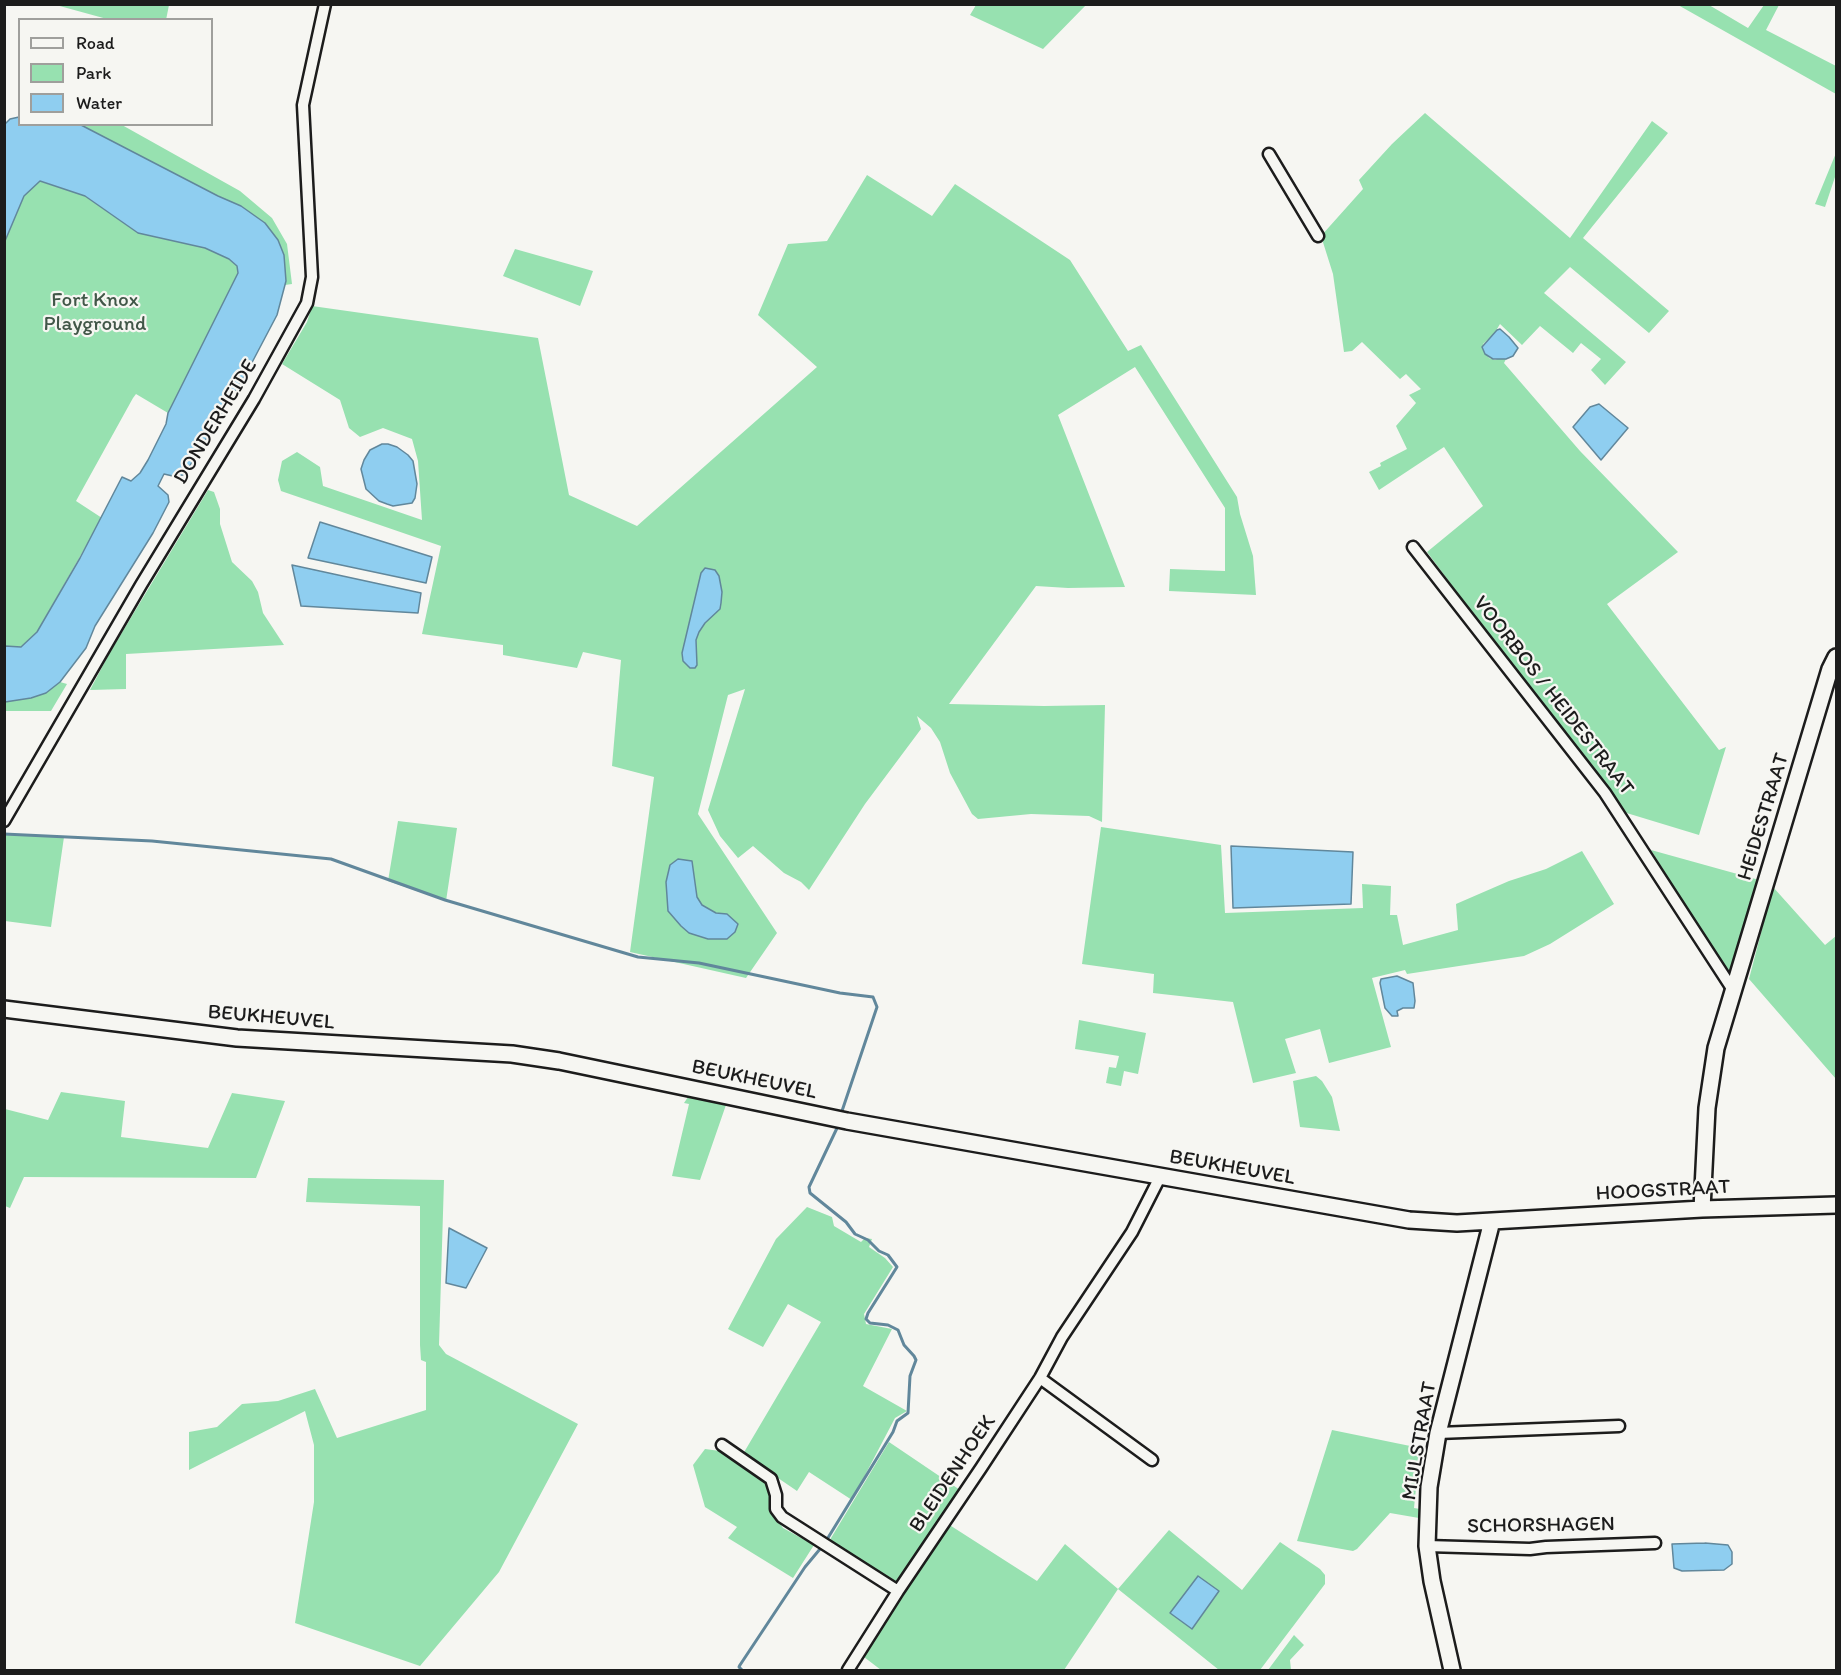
<!DOCTYPE html>
<html>
<head>
<meta charset="utf-8">
<style>
  body { margin:0 }
  #map { position:relative; width:1841px; height:1675px; overflow:hidden; background:#f6f6f2; font-family:Itim,sans-serif }
  canvas { display:block }
  .frame { position:absolute; inset:0; border:6px solid #1c1c1c; pointer-events:none }
  .legend { position:absolute; left:18px; top:18px; width:195px; height:108px; box-sizing:border-box; background:#f6f6f2; border:2px solid #9f9f9c; margin:0; padding:8px 10px; list-style:none; font-size:18px; color:#1c1c1c }
  .legend li { display:flex; align-items:center; gap:12px; height:30px }
  .legend b { width:30px; border:2px solid #9f9f9c }
</style>
</head>
<body>
<div id="map">
<canvas width="1841" height="1675"></canvas>
<div class="frame"></div>
<ul class="legend">
<li><b style="height:8px;background:#f6f6f2"></b>Road</li>
<li><b style="height:16px;background:#97e1b0"></b>Park</li>
<li><b style="height:16px;background:#8fcef0"></b>Water</li>
</ul>
</div>
<script>
const ctx = document.querySelector('canvas').getContext('2d');
ctx.lineJoin = 'round';
function paint(path, color) {
  ctx.fillStyle = color;
  ctx.fill(path, 'evenodd');
}
function poly(rows) {
  const path = new Path2D();
  for (const r of rows) {
    path.moveTo(r[0], r[1]);
    for (let i = 2; i < r.length; i += 2) path.lineTo(r[i], r[i + 1]);
  }
  return path;
}
function trace(path, color, width, dash) {
  ctx.strokeStyle = color;
  ctx.lineWidth = width;
  ctx.lineCap = dash ? 'butt' : 'round';
  ctx.setLineDash(dash || []);
  ctx.stroke(path);
}
function drawText(font, color, halo, rows, align = 'center') {
  ctx.font = font + ' Itim,sans-serif';
  ctx.lineWidth = 4.5;
  ctx.setLineDash([]);
  ctx.textBaseline = 'middle';
  ctx.strokeStyle = halo;
  ctx.fillStyle = color;
  for (const [text, x, y, turn = 0] of rows) {
    ctx.save();
    ctx.translate(x, y);
    ctx.rotate((+turn || 0) * Math.PI / 180);
    ctx.textAlign = isNaN(turn) ? turn : align;
    if (halo) ctx.strokeText(text, 0, 0);
    ctx.fillText(text, 0, 0);
    ctx.restore();
  }
}
paint(poly([
  [56,5,169,5,166,20,107,19],
  [976,5,976,4,1086,5,1043,49,970,15],
  [1678,5,1709,5,1748,28,1764,5,1779,5,1766,30,1836,66,1836,94],
  [1425,113,1570,238,1652,121,1668,133,1583,238,1669,311,1649,333,1570,267,1544,293,1626,362,1605,385,1591,370,1601,359,1581,343,1573,353,1540,326,1522,345,1500,324,1494,334,1483,344,1489,358,1495,360,1500,358,1506,359,1504,363,1580,451,1678,552,1607,604,1719,750,1726,747,1699,835,1620,811,1427,552,1483,506,1444,447,1379,490,1369,472,1381,466,1380,463,1407,449,1396,426,1416,403,1409,395,1421,389,1406,374,1400,379,1362,342,1352,351,1344,352,1333,274,1321,236,1363,189,1359,180,1392,144],
  [81,125,122,125,240,191,272,218,287,244,292,284,285,285,283,255,278,240,265,223,241,206,218,196],
  [1836,153,1836,174,1825,207,1815,204],
  [867,175,932,216,955,184,1070,260,1128,351,1141,345,1237,497,1240,514,1253,556,1256,595,1169,591,1170,569,1225,571,1225,508,1135,367,1058,415,1125,587,1068,588,1036,586,949,704,1044,706,1105,705,1102,822,1089,816,1031,814,978,819,972,814,950,773,940,742,931,728,917,716,921,729,865,804,809,890,801,882,784,873,753,846,738,858,720,836,708,810,745,689,728,695,698,814,777,933,746,978,630,952,654,777,612,766,621,660,583,652,577,668,503,655,503,645,422,634,441,546,281,491,278,480,282,461,297,452,320,467,323,486,422,520,418,461,412,439,383,428,360,437,349,428,340,400,282,364,307,322,312,306,538,338,569,495,637,526,817,367,758,315,788,244,827,241],
  [39,181,85,196,138,233,205,248,229,259,237,266,238,273,168,413,136,394,133,398,76,501,102,518,37,632,21,647,5,646,5,241,24,196],
  [515,249,593,271,580,306,503,276],
  [208,490,214,492,220,509,220,524,232,562,252,581,258,592,263,613,284,645,126,654,126,689,90,690,109,654],
  [60,682,67,684,51,711,5,711,5,702,31,698,46,693],
  [398,821,457,828,446,901,388,881],
  [1101,827,1221,845,1225,913,1363,908,1362,884,1391,886,1390,915,1397,915,1403,945,1458,930,1456,904,1509,881,1546,869,1582,851,1614,904,1550,944,1524,956,1407,974,1405,970,1372,978,1391,1047,1329,1063,1320,1029,1285,1039,1296,1073,1253,1083,1233,1002,1153,993,1154,974,1082,964],
  [4,834,64,837,51,927,5,921],
  [1651,850,1759,880,1733,972,1730,974,1725,972],
  [1773,887,1825,945,1836,936,1836,1079,1749,979],
  [1079,1020,1146,1033,1138,1074,1124,1071,1121,1086,1106,1083,1109,1067,1116,1068,1119,1056,1075,1049],
  [1316,1076,1322,1081,1332,1097,1340,1131,1300,1127,1293,1081],
  [61,1092,125,1101,121,1137,208,1148,232,1093,285,1101,256,1178,24,1177,10,1208,5,1206,5,1109,48,1120],
  [690,1094,727,1102,700,1180,672,1176,689,1104,684,1103],
  [308,1178,444,1180,439,1345,446,1354,578,1424,499,1572,420,1666,295,1623,314,1502,314,1445,305,1411,189,1470,189,1432,217,1427,242,1404,278,1401,315,1389,337,1438,426,1410,426,1362,421,1360,420,1345,420,1206,306,1202],
  [807,1207,832,1217,834,1226,861,1242,865,1238,872,1239,869,1247,885,1258,893,1267,864,1314,866,1324,892,1329,863,1386,907,1411,895,1418,852,1500,809,1472,797,1491,743,1454,821,1322,788,1304,763,1347,728,1329,776,1239],
  [1332,1430,1420,1448,1414,1508,1420,1509,1419,1518,1390,1513,1357,1549,1353,1551,1297,1541],
  [889,1442,963,1492,900,1583,891,1584,828,1543],
  [705,1449,720,1451,752,1469,768,1483,773,1514,783,1528,814,1545,793,1578,728,1538,737,1527,705,1507,693,1465],
  [948,1524,1037,1581,1065,1544,1118,1589,1169,1530,1242,1590,1280,1542,1320,1569,1325,1575,1325,1584,1260,1670,1219,1670,1118,1589,1064,1670,881,1670,864,1657],
  [1294,1635,1304,1645,1290,1660,1291,1670,1268,1670]
]), '#97e1b0');
const water = poly([
  [19,117,20,124,81,125,218,196,241,206,265,223,278,240,284,255,286,281,277,315,247,372,191,464,185,474,177,477,164,474,158,486,168,495,169,502,153,533,95,626,86,648,60,682,46,693,31,698,5,702,5,646,21,647,37,632,80,558,122,477,131,481,140,473,148,460,166,424,168,413,238,273,237,266,229,259,205,248,138,233,85,196,40,181,24,196,5,241,5,124,10,119,19,117],
  [1500,329,1509,337,1518,348,1513,356,1506,359,1493,359,1485,354,1482,347,1497,330,1500,329],
  [1599,404,1628,428,1601,460,1573,427,1590,407,1599,404],
  [382,444,388,444,397,447,408,455,413,461,417,484,415,498,412,503,393,506,387,504,379,501,366,489,361,469,364,460,370,450,382,444],
  [320,522,432,557,426,583,308,558,320,522],
  [292,565,421,593,418,613,301,606,292,565],
  [705,568,715,570,719,576,722,592,721,603,720,609,705,623,699,632,696,640,697,665,695,668,690,668,683,661,682,653,701,573,705,568],
  [1231,846,1353,852,1351,904,1233,908,1231,846],
  [678,859,692,861,697,897,702,905,716,913,727,914,738,924,735,932,727,939,708,939,689,933,681,926,668,911,666,882,670,865,678,859],
  [1397,976,1413,983,1415,1001,1414,1008,1403,1008,1397,1011,1398,1016,1392,1016,1385,1008,1380,983,1381,979,1397,976],
  [449,1228,487,1248,466,1288,446,1283,449,1228],
  [1705,1543,1728,1545,1732,1552,1732,1564,1724,1570,1682,1571,1674,1568,1672,1544,1705,1543],
  [1198,1576,1219,1591,1192,1629,1170,1613,1198,1576]
]);
paint(water, '#8fcef0');
trace(water, '#61879b', 1.5);
trace(poly([
  [4,834,152,841,331,859,445,900,638,957,699,963,840,993,873,997,877,1007,842,1111],
  [826,1541,893,1432,897,1421,908,1413,910,1376,916,1360,914,1356,904,1345,898,1330,888,1325,870,1323,866,1319,868,1313,897,1267,888,1255,879,1251,868,1240,855,1234,846,1222,810,1193,809,1187,838,1126],
  [742,1670,739,1667,740,1665,805,1567,820,1549]
]), '#61879b', 3);
const street = poly([
  [1269,154,1318,236],
  [1413,547,1605,793,1733,990],
  [4,821,141,585,254,399,307,303,312,277,303,105,325,4],
  [1040,1378,1152,1460],
  [1438,1433,1619,1426],
  [722,1445,771,1479,776,1495,776,1509,782,1517,898,1591],
  [1427,1546,1530,1549,1546,1547,1655,1543],
  [848,1670,898,1591,981,1468,1040,1378,1062,1337,1132,1232,1160,1177]
]);
const secondary = poly([
  [4,1009,237,1038,512,1054,559,1061,847,1121,1409,1220,1457,1223,1702,1209,1836,1205],
  [1702,1209,1707,1108,1716,1048,1830,669,1836,657],
  [1452,1670,1432,1581,1427,1546,1429,1487,1438,1433,1492,1221]
]);
trace(street, '#1c1c1c', 15);
trace(secondary, '#1c1c1c', 20);
trace(street, '#f6f6f2', 10);
trace(secondary, '#f6f6f2', 15);
drawText('21px', '#415748', '#f6f6f2', [
  ["Fort Knox",95,301],
  ["Playground",95,325]
]);
drawText('21px', '#1c1c1c', '#f6f6f2', [
  ["DONDERHEIDE",216,422,-59],
  ["VOORBOS / HEIDESTRAAT",1553,696,52],
  ["HEIDESTRAAT",1764,817,-73],
  ["BEUKHEUVEL",271,1018,5],
  ["BEUKHEUVEL",754,1080,12],
  ["BEUKHEUVEL",1232,1168,10],
  ["HOOGSTRAAT",1663,1191,-3],
  ["MIJLSTRAAT",1420,1441,-80],
  ["BLEIDENHOEK",953,1474,-56],
  ["SCHORSHAGEN",1541,1526,-1]
]);
</script>
</body>
</html>
